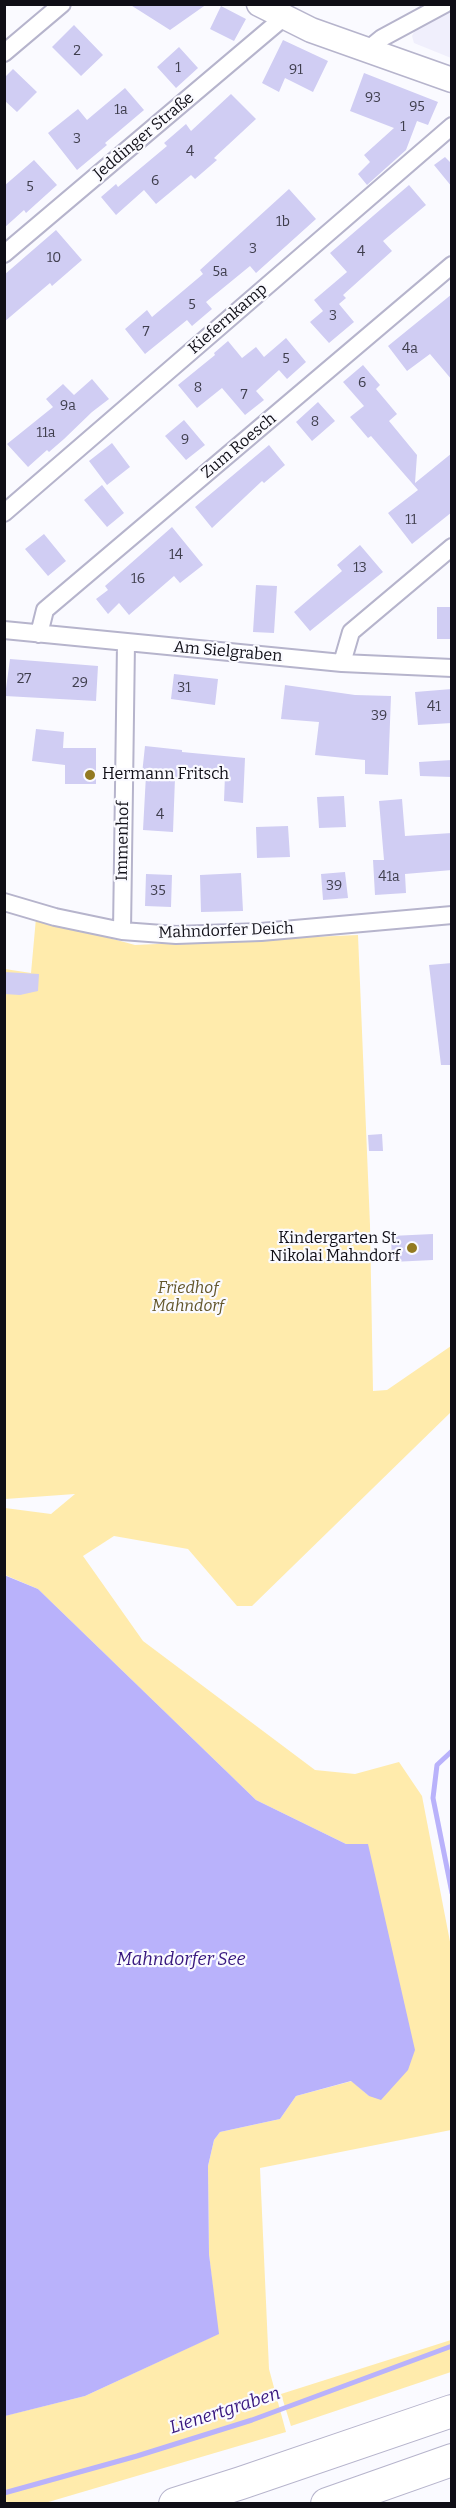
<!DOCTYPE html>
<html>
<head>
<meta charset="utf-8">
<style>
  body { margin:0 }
  #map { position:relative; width:456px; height:2508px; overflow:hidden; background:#fafaff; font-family:Bitter,serif }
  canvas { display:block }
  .frame { position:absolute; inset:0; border:6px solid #0f0e16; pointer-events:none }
</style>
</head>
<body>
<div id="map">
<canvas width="456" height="2508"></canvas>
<div class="frame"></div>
</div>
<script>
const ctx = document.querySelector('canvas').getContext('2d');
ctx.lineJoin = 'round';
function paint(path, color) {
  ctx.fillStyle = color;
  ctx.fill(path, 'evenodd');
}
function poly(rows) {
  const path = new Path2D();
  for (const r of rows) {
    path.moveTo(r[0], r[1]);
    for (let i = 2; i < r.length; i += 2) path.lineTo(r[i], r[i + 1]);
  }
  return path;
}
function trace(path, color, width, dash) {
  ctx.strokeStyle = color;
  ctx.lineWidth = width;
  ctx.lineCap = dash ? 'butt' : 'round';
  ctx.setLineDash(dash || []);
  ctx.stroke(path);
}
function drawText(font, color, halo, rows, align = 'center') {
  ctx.font = font + ' Bitter,serif';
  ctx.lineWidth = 4.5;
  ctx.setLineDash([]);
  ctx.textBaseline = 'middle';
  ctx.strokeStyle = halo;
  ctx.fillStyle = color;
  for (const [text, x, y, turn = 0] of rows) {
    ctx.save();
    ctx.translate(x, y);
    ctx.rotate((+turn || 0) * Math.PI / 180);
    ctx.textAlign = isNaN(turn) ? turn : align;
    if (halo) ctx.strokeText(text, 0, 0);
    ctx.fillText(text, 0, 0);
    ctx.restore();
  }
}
paint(poly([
  [451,11,451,58,414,43,412,36,415,30]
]), '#f0effc');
paint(poly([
  [36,918,135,945,358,935,370,1225,373,1391,387,1390,451,1346,451,1412,252,1606,237,1606,188,1549,114,1536,83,1556,143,1641,315,1770,355,1774,399,1762,422,1796,451,1947,451,2130,260,2168,269,2369,286,2432,45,2503,5,2503,4,2416,85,2396,218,2334,209,2254,208,2166,214,2140,220,2132,280,2119,296,2096,352,2081,369,2096,373,1870,367,1844,346,1844,256,1800,38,1589,5,1575,5,1508,51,1514,75,1494,5,1499,5,969,31,973],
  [451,2340,451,2372,291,2426,281,2394]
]), '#ffebac');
paint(poly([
  [4,1575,38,1589,256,1800,346,1844,368,1844,415,2050,408,2070,381,2100,369,2096,351,2081,296,2096,280,2119,220,2132,214,2140,208,2166,209,2254,219,2334,85,2396,5,2416]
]), '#b9b2fb');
trace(poly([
  [452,1751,437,1765,433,1798,452,1893],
  [4,2493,137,2456,252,2420,452,2346]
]), '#b9b2fb', 5);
paint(poly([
  [129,4,207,4,170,30],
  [221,6,246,19,234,41,210,29],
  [74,25,103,55,81,76,52,47],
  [283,40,328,61,313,92,285,78,279,92,262,83],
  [179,47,198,68,176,88,157,67],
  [13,69,37,92,17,112,4,100,4,78],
  [364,73,438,102,428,125,417,121,406,150,367,185,358,174,370,162,364,155,394,128,350,111],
  [125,88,144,110,105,143,107,145,77,170,48,133,78,109,87,120],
  [231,94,256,119,214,158,217,160,195,179,191,175,156,204,144,190,116,215,101,197,116,184,118,187,167,146,164,143,186,124,191,131],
  [445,157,452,164,452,187,434,165],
  [34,160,57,185,26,213,24,210,4,228,4,186],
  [409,185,426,205,383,241,392,251,343,295,346,298,339,304,354,322,329,343,310,322,323,311,314,300,347,272,330,253],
  [289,189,316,219,256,273,250,266,206,302,212,309,192,326,187,320,145,354,125,329,147,310,152,317,203,274,200,270],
  [56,230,82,260,52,286,50,283,4,322,4,275],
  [452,294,452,380,430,354,407,371,388,346],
  [286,338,306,362,287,379,279,370,256,391,264,400,245,415,222,388,197,408,178,385,215,355,214,353,228,341,242,358,256,347,264,357],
  [363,365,380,385,376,389,397,414,389,421,417,455,415,483,452,453,452,512,412,544,388,513,418,490,371,436,368,438,350,417,364,406,343,382],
  [92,379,109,399,92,412,64,439,49,452,47,450,28,467,7,444,53,407,46,399,63,384,74,395],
  [318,402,335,421,312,441,296,422],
  [184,420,205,445,186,460,165,436],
  [112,443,130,467,107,485,89,461],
  [269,445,285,465,264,483,262,481,212,528,195,507],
  [102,485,124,513,107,527,84,500],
  [172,527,203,565,180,583,174,576,129,615,119,603,108,614,96,599,108,590,105,586],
  [44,534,66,561,48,576,25,549],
  [360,545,383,572,310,631,294,612,342,571,337,565],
  [256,585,277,586,274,633,253,632],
  [437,607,452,607,452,639,437,639],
  [10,659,98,666,96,701,5,696],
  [174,674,218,679,215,705,171,699],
  [285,685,355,695,391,696,388,775,365,774,365,760,315,755,319,722,281,719],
  [452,689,452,723,418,725,415,692],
  [36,729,64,732,63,748,96,748,96,784,65,784,65,765,32,761],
  [145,746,182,750,182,752,245,758,243,803,224,801,225,775,180,771,179,778,175,778,173,832,143,830,146,775,142,774],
  [452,760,452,777,420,776,419,762],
  [344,796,346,827,319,828,317,797],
  [402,799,405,836,452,833,452,870,405,874,406,893,375,895,373,860,384,860,379,801],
  [288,826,290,857,257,858,256,827],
  [345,872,348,898,323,900,321,874],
  [241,873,243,911,201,912,200,875],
  [146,874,172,875,171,907,145,906],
  [452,963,452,1065,441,1065,429,965],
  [4,972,39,974,38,991,20,995,4,994],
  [382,1134,383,1151,369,1151,368,1135],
  [433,1234,433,1260,392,1262,391,1236]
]), '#d0cdf3');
const street = poly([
  [366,51,382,38,445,4],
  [4,53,62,4],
  [4,254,283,18],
  [4,513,452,126],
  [4,630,342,663,452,668],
  [39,634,45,610,452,265],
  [342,663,351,632,452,547],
  [4,902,55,917,122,931,176,935,261,932,452,915],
  [122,931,126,643]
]);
const secondary = poly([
  [259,4,311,30,452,80]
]);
const highway = poly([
  [175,2504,241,2483,452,2411],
  [327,2504,452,2460]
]);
trace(street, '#b6b4cc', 20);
trace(secondary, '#b6b4cc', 27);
trace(highway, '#b6b4cc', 34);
trace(street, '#fff', 16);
trace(secondary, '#fff', 24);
trace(highway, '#fff', 32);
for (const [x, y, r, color] of [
  [90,775,6,"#937a21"],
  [412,1248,6,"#937a21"]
]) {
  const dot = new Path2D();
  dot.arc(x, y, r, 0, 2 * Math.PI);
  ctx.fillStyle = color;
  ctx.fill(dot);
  trace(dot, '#fafaff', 2);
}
drawText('14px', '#3f3e4d', null, [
  ["2",77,51],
  ["1",178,68],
  ["91",296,70],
  ["93",373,98],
  ["95",417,107],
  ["1a",121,110],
  ["1",403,127],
  ["3",77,139],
  ["4",190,152],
  ["6",155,181],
  ["5",30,187],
  ["1b",283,222],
  ["3",253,249],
  ["4",361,252],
  ["10",54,258],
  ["5a",220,272],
  ["5",192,305],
  ["3",333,316],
  ["7",146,332],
  ["4a",410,349],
  ["5",286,359],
  ["6",362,383],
  ["8",198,388],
  ["7",244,395],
  ["9a",68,406],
  ["8",315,422],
  ["11a",46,433],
  ["9",185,440],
  ["11",411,520],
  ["14",176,555],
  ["13",360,568],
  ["16",138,579],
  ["27",24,679],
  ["29",80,683],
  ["31",184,688],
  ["41",434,707],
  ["39",379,716],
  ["4",160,815],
  ["41a",389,877],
  ["39",334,886],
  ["35",158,891]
]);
drawText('16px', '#0f0e16', '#fafaff', [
  ["Jeddinger Straße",144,136,-40],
  ["Kiefernkamp",228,319,-41],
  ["Zum Roesch",239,446,-40],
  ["Am Sielgraben",228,652,5],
  ["Immenhof",123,841,-89],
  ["Mahndorfer Deich",226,931,-2]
]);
drawText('16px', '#0f0e16', '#fafaff', [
  ["Hermann Fritsch",102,775],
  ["Kindergarten St.",400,1239,"right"],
  ["Nikolai Mahndorf",400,1257,"right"]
], 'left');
drawText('italic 16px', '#62552a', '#fafaff', [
  ["Friedhof",188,1289],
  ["Mahndorf",188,1307]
]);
drawText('italic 18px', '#37167e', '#fafaff', [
  ["Mahndorfer See",181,1960],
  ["Lienertgraben",225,2411,-18]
]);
</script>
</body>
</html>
